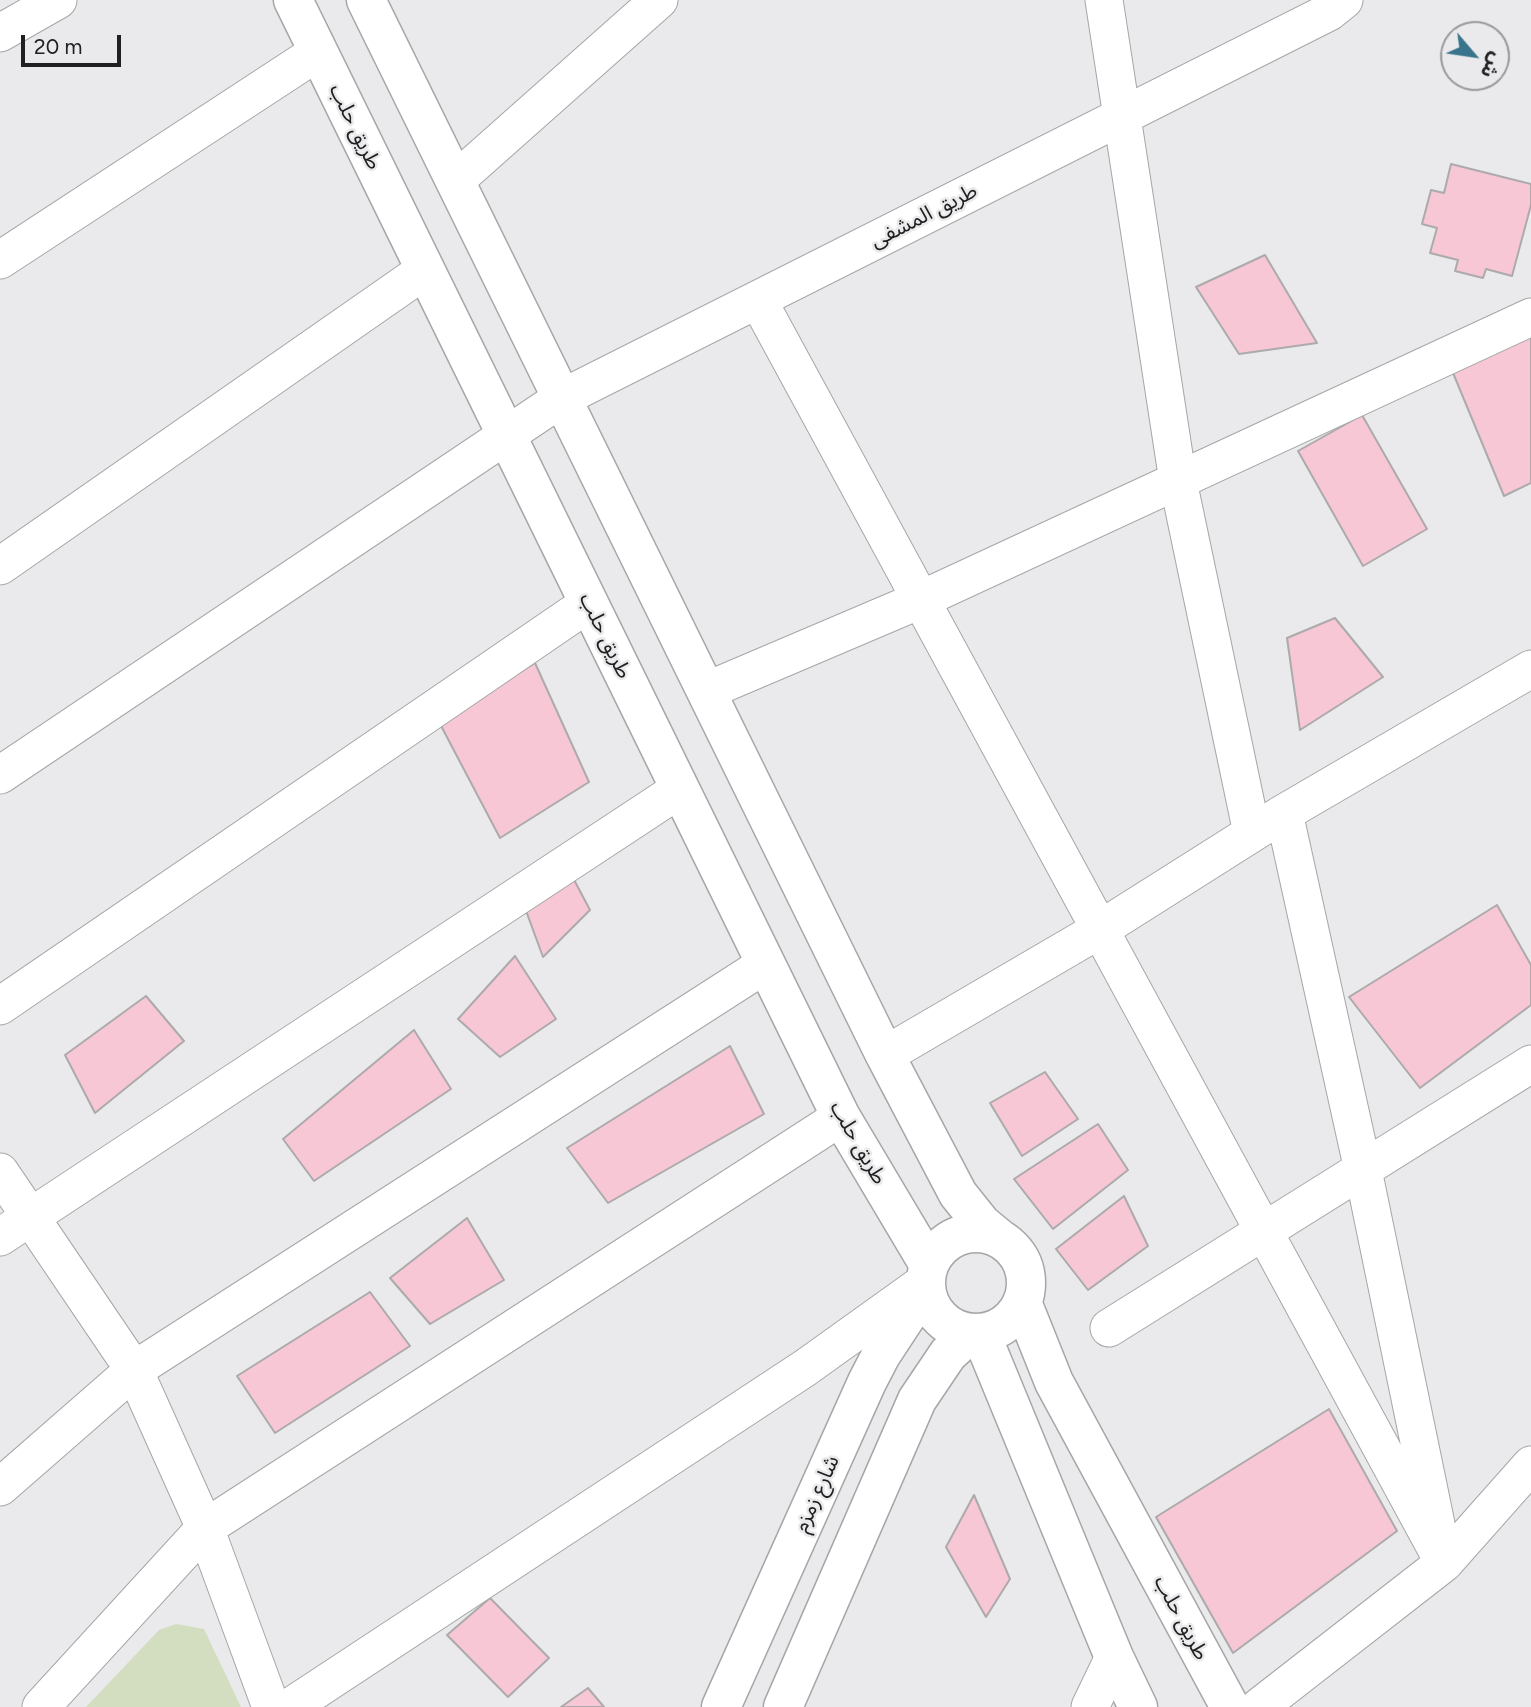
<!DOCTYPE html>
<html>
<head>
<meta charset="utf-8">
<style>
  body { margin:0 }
  #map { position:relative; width:1531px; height:1707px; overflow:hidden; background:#eaeaec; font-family:Figtree,"Noto Sans Arabic",sans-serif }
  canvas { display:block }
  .north { position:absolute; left:1440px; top:21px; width:70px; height:70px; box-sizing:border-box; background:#eaeaec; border:2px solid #99999b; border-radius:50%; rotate:119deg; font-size:19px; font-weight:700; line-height:28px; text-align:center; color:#202021 }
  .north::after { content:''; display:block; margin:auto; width:24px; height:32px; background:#38748b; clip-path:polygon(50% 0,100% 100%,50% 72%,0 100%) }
  .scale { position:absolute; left:21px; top:35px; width:100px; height:32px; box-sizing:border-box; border:4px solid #202021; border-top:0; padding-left:9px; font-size:21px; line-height:24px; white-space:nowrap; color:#202021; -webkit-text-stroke:5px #eaeaec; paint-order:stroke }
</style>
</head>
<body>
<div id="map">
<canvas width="1531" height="1707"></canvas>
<div class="north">ش</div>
<div class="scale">20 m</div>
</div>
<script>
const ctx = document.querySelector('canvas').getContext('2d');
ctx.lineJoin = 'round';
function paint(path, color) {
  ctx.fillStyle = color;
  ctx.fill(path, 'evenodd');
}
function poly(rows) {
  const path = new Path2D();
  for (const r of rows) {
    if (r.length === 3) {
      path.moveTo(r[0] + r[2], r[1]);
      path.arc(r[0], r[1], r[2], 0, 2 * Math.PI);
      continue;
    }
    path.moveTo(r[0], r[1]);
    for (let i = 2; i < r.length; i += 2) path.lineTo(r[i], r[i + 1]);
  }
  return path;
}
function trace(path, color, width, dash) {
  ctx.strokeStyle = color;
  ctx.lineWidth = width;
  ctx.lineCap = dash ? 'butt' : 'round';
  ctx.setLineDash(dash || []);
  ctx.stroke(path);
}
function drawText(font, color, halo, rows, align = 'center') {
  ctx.font = font + ' Figtree,"Noto Sans Arabic",sans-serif';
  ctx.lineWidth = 5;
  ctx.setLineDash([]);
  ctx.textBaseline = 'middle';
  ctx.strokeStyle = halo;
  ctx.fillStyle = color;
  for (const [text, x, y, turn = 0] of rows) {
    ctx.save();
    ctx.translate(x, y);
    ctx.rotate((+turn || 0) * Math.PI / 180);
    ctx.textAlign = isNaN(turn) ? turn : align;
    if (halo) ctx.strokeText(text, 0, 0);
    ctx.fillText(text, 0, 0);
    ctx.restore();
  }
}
paint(poly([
  [176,1624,204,1629,241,1707,86,1707,159,1630]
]), '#d3dec0');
const building = poly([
  [1451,164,1531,184,1531,205,1512,276,1486,269,1483,278,1455,271,1458,260,1430,253,1437,228,1422,224,1431,190,1444,193,1451,164],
  [1265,255,1317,343,1239,354,1196,287,1265,255],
  [1531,337,1531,483,1504,496,1446,356,1531,337],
  [1362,415,1427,529,1363,566,1298,451,1362,415],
  [1335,618,1383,677,1300,730,1287,638,1335,618],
  [535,663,589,782,500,838,439,722,535,663],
  [572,876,590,910,543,957,525,908,572,876],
  [1497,905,1531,965,1531,1005,1420,1088,1349,997,1497,905],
  [515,956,556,1019,500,1057,458,1019,515,956],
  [146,996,184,1041,95,1113,65,1055,146,996],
  [414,1030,451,1089,314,1181,283,1139,414,1030],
  [730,1046,764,1114,608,1203,567,1148,730,1046],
  [1045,1072,1078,1119,1022,1156,990,1103,1045,1072],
  [1098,1124,1128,1170,1053,1229,1014,1179,1098,1124],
  [1124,1196,1148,1246,1088,1290,1056,1249,1124,1196],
  [467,1218,504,1280,430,1324,390,1278,467,1218],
  [370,1292,410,1346,275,1433,237,1376,370,1292],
  [1329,1409,1397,1531,1233,1653,1156,1517,1329,1409],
  [974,1495,1010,1579,986,1617,946,1547,974,1495],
  [490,1598,549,1658,508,1697,447,1635,490,1598],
  [588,1688,604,1707,561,1707,588,1688]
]);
paint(building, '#f7c7d5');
trace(building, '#acaaaa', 2);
const street = poly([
  [1104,0,1178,481,1252,833],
  [0,33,58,0],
  [455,181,659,0],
  [0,260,318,52],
  [758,300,1444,1563],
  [0,566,425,270],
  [706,691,920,600,1531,317],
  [0,775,562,398,1329,12,1344,0],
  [1284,813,1363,1170,1436,1524],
  [0,1006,589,603],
  [885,1055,1099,930,1284,813,1531,669],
  [0,1172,134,1370,205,1528,271,1707],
  [0,1237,680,789],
  [1109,1328,1531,1064],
  [0,1487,134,1370,766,964],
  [41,1707,205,1528,841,1117],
  [290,1707,805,1368,925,1282],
  [1090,1707,1114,1657],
  [1259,1707,1444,1563,1531,1465]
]);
const secondary = poly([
  [293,0,841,1117,929,1265],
  [366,0,885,1055,958,1194,982,1224,999,1238],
  [976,1283,50],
  [1022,1302,1054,1382,1230,1707],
  [981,1334,1114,1657,1138,1707],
  [721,1707,867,1382,881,1355,925,1288],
  [783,1707,917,1400,948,1354,971,1333]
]);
trace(street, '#a5a6a7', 39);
trace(secondary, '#a5a6a7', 41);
trace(street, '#fff', 37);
trace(secondary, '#fff', 38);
drawText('21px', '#202021', '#eaeaec', [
  ["طريق حلب",355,127,64],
  ["طريق المشفى",924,216,-27],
  ["طريق حلب",605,636,64],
  ["طريق حلب",858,1143,60],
  ["شارع زمزم",817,1494,-66],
  ["طريق حلب",1181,1618,62]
]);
</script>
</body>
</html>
